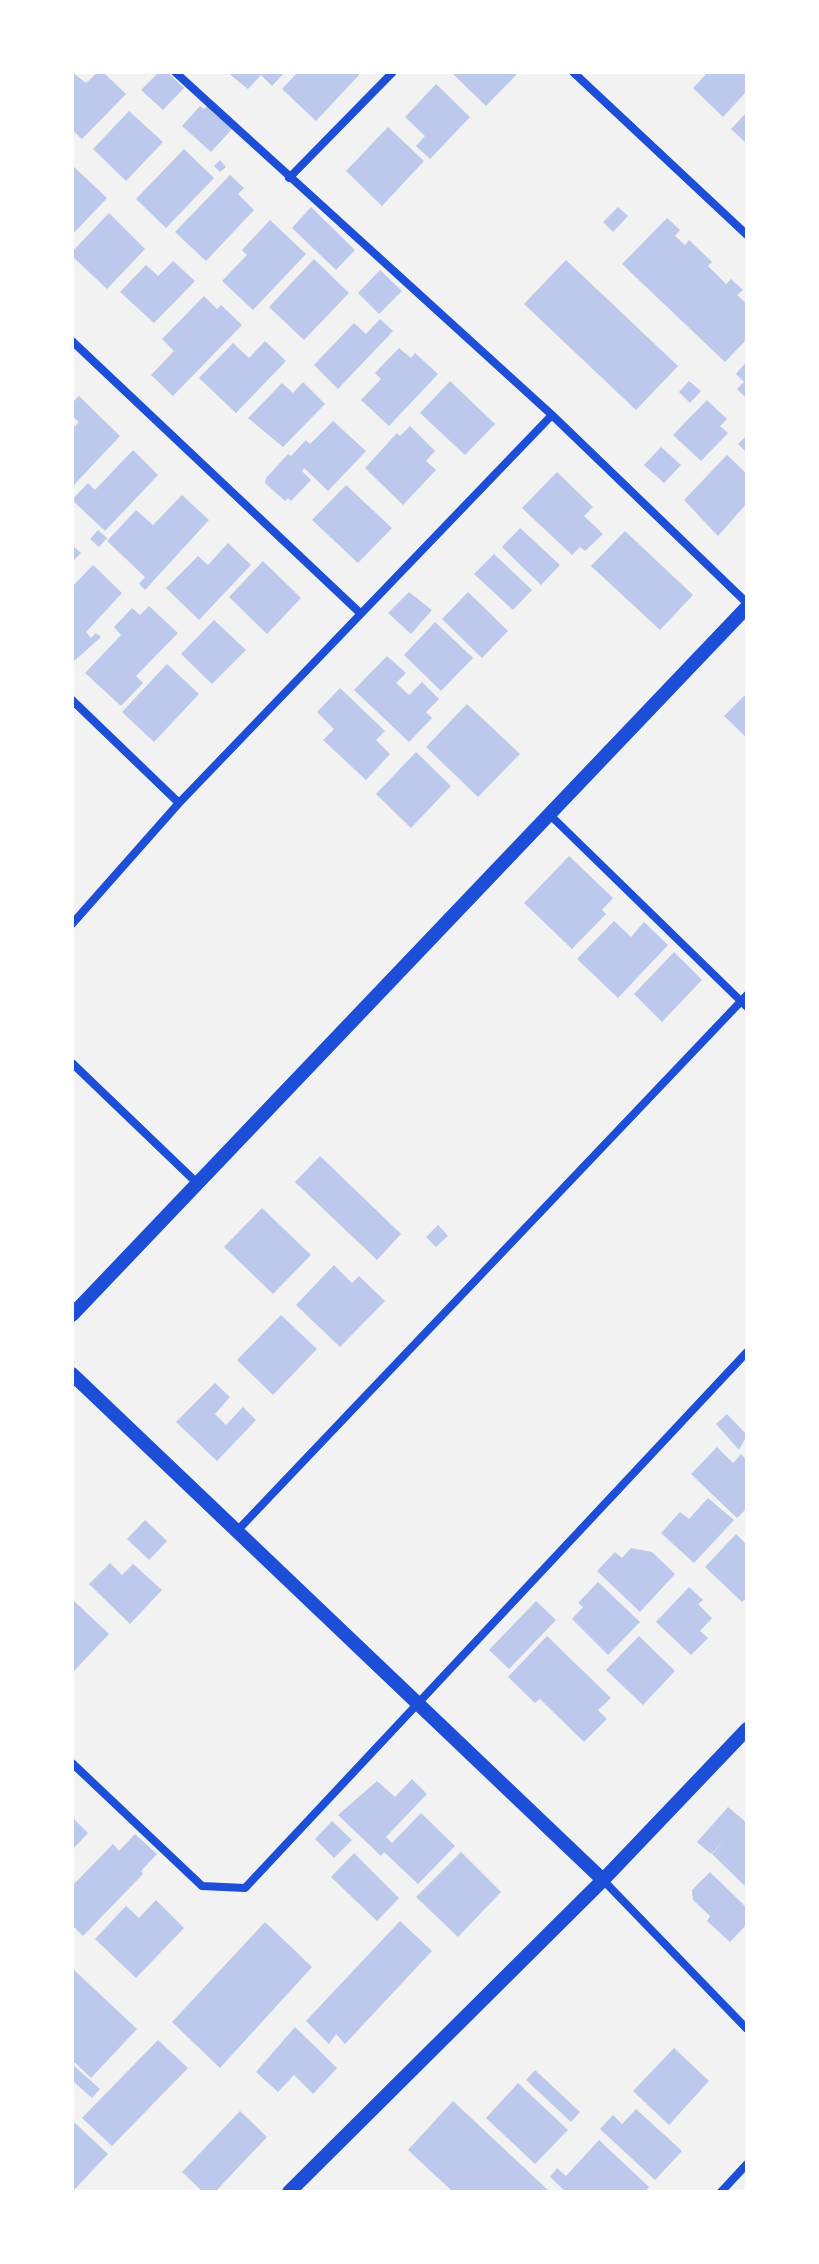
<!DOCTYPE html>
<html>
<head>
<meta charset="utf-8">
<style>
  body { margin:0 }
  #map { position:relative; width:819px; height:2264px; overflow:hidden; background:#f2f2f2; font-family:Spectral,serif }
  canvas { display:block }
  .frame { position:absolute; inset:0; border:74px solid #fff; pointer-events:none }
</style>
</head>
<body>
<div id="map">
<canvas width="819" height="2264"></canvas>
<div class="frame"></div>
</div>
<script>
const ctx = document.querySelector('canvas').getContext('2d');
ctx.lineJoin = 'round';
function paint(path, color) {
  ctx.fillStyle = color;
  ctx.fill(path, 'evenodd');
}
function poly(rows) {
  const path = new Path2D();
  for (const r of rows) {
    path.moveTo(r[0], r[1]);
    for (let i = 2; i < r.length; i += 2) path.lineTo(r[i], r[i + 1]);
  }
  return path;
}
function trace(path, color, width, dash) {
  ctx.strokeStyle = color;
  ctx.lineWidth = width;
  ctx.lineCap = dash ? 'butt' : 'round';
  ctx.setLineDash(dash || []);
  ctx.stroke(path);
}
paint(poly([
  [72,72,86,83,98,72,103,72,126,94,82,139,72,130],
  [159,72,167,72,184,88,163,110,141,90],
  [227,72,285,72,272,86,261,75,248,89],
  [298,72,356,72,359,75,316,121,282,89],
  [451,72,519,72,486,106],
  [708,72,747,72,747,91,723,117,693,88],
  [436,84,470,117,430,159,416,146,425,136,405,117],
  [208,105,232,129,211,152,182,126,200,106,204,109],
  [129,111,163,142,126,181,93,149],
  [747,112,747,144,731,129],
  [388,127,424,161,382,206,346,171],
  [184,149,214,178,166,228,136,199],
  [220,160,226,167,220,172,214,166],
  [72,165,107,198,72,235],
  [230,175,244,188,238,194,254,210,206,261,175,232],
  [311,207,355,250,336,270,292,228],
  [618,207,628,216,613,232,603,222],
  [109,213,145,249,107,289,72,256,72,252],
  [667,218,680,230,675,236,685,245,689,240,712,262,708,266,726,284,731,279,743,290,737,295,747,304,747,339,725,362,622,264],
  [270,220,306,254,253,310,222,281,247,255,242,250],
  [314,259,349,293,304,340,269,307],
  [566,260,678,366,636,410,524,304],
  [173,261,195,281,154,323,120,292,146,265,158,276],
  [380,270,402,291,379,314,358,293],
  [204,296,217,309,221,305,242,325,173,396,151,375,174,351,162,339],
  [380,319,393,331,338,389,314,365,354,323,366,334],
  [265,341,286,361,236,413,199,378,233,343,249,358],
  [399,348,411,358,415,353,438,374,389,426,361,400,381,379,375,373],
  [747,361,747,399,737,389,744,382,736,374],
  [450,381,495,424,465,455,420,413],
  [689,381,701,391,690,403,679,392],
  [303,382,325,404,283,447,248,418,282,383,293,393],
  [79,396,120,436,72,487,72,429,79,422,72,416,72,403],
  [707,400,727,419,720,426,728,433,701,461,673,435],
  [333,421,366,451,328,491,304,468,302,471,311,480,291,501,288,498,285,501,265,483,266,478,288,454,291,456,306,440,310,444],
  [410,426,435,451,426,461,436,470,403,505,365,468,397,433,400,436],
  [747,435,747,453,738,444],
  [661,447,681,465,664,483,644,465],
  [133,450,158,475,105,531,72,500,88,483,95,490],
  [727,455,747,474,747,503,718,536,684,500],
  [557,472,593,507,584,516,603,534,585,551,580,547,572,555,522,508],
  [346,485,392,528,358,563,312,520],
  [182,495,209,520,145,590,139,584,145,577,107,541,136,510,153,525],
  [520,528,560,565,541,585,502,547],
  [98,530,107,538,99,547,90,539],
  [625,531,693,595,660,630,591,566],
  [228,543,251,565,199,620,166,588,198,556,208,565],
  [72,545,81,553,72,562],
  [494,554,532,590,513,610,474,574],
  [263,561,301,598,267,634,229,597],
  [93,565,122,593,86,632,91,638,96,633,101,637,72,663,72,587],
  [409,592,432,610,411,634,388,613],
  [468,592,508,631,482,658,442,619],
  [149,606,178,633,136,676,143,683,121,706,85,673,121,635,114,627,132,608,140,615],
  [214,620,246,650,212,684,181,654],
  [435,622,473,658,441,691,404,655],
  [387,656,406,673,396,683,409,695,422,682,439,699,426,712,432,718,409,742,354,690],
  [167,664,199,694,154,742,122,712],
  [340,688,385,731,376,740,390,754,366,780,323,740,334,729,317,712],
  [745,695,747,697,747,738,724,716],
  [467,704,520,754,478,797,426,747],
  [416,752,451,786,411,828,376,794],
  [569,856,613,898,602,910,606,914,572,949,524,903],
  [614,921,631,937,644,922,668,945,618,998,577,959],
  [674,952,702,980,662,1022,634,994],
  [320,1156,401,1234,377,1260,295,1182],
  [262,1208,311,1255,273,1294,224,1247],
  [438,1225,448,1236,436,1247,426,1237],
  [334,1265,352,1283,359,1276,385,1301,340,1347,296,1305],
  [281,1315,317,1349,273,1395,237,1360],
  [215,1383,230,1397,215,1414,226,1425,243,1407,256,1420,217,1461,176,1422],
  [727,1414,747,1435,739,1450,716,1424],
  [717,1447,733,1463,741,1454,747,1460,747,1508,737,1518,691,1474],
  [708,1498,734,1520,694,1563,661,1533,680,1512,689,1519],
  [145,1520,167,1541,149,1560,127,1539],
  [736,1534,747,1545,747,1598,742,1602,705,1567],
  [631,1548,652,1552,675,1574,640,1612,597,1571,615,1552,622,1558],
  [110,1563,122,1575,133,1564,162,1590,130,1624,89,1584],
  [598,1582,640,1622,608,1655,572,1619,583,1607,578,1603],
  [689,1587,703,1600,698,1604,712,1618,700,1631,708,1638,691,1655,656,1622],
  [74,1601,109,1634,72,1673,72,1603],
  [536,1601,556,1620,509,1669,489,1650],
  [547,1636,611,1698,598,1710,607,1719,584,1742,540,1699,535,1703,508,1677],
  [639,1636,675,1671,643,1705,606,1670],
  [412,1779,427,1794,386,1837,392,1843,421,1813,455,1846,418,1884,384,1852,381,1856,338,1815,377,1781,395,1797],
  [728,1807,747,1823,747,1888,712,1854,724,1840,711,1854,697,1842],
  [72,1817,88,1833,72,1850],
  [332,1821,352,1840,334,1858,315,1839],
  [135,1834,157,1854,141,1871,143,1874,83,1936,72,1925,72,1886,113,1844,119,1851],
  [461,1852,501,1892,458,1937,416,1897],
  [354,1853,399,1898,377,1921,331,1877],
  [710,1872,747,1908,747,1924,730,1942,707,1921,710,1916,693,1900,692,1890],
  [156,1900,184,1928,136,1978,95,1939,126,1906,139,1918],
  [400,1921,432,1951,345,2044,336,2034,329,2044,306,2021],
  [265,1922,312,1967,220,2068,172,2022],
  [72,1968,137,2029,91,2078,72,2060],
  [295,2027,337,2068,313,2094,294,2075,278,2092,256,2072],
  [158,2040,188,2068,112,2146,82,2118],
  [674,2048,709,2081,669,2125,633,2091],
  [72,2064,100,2089,92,2098,72,2080],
  [535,2070,580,2112,571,2122,526,2080],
  [518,2083,568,2130,535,2164,486,2118],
  [453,2101,550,2192,453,2192,408,2150],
  [636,2109,682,2151,655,2180,600,2129,613,2115,622,2124],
  [240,2111,267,2137,215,2192,203,2192,182,2172],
  [75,2123,108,2154,72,2192,72,2126],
  [599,2140,649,2187,644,2192,566,2192,550,2177,557,2168,566,2176]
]), '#bdc9ec');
trace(poly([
  [175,72,552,415,747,603],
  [573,72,747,235],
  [289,178,393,72],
  [72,341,359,612],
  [72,700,179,803],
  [549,814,747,1007],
  [72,924,179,803,552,415],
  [72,1063,197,1183],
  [236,1532,747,995],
  [72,1763,202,1886,245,1888,747,1352],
  [603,1880,747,2029],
  [721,2192,747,2164]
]), '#1d4ed8', 8);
trace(poly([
  [72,1315,747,607],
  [72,1374,603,1880],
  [289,2192,603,1880,747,1729]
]), '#1d4ed8', 14);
</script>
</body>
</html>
